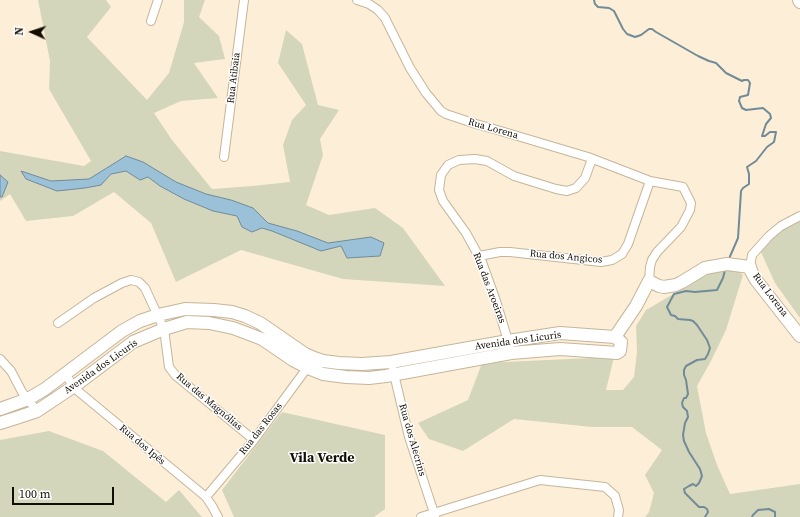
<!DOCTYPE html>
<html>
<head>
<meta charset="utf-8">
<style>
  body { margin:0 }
  #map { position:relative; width:800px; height:517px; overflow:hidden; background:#fdefd7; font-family:"Source Serif 4",serif }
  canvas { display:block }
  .north { position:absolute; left:12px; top:12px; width:40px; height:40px; -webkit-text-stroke:3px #fff; paint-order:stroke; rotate:273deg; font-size:11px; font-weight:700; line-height:16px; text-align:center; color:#130e04 }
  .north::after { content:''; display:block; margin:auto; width:14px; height:18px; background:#130e04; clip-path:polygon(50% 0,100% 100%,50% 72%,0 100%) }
  .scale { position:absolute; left:12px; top:487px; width:102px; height:18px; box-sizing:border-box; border:2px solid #130e04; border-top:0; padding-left:5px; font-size:12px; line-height:14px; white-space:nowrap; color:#130e04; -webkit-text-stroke:3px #fff; paint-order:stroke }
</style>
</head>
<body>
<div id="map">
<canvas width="800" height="517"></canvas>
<div class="north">N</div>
<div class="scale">100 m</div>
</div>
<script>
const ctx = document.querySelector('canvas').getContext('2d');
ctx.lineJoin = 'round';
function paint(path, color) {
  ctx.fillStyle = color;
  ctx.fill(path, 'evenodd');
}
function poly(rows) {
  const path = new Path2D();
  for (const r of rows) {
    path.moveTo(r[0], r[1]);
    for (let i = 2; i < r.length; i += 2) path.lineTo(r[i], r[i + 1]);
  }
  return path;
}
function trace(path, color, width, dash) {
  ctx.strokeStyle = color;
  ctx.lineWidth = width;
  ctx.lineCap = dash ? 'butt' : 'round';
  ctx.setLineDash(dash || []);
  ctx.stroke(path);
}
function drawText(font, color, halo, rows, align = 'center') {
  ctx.font = font + ' "Source Serif 4",serif';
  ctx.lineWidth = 3;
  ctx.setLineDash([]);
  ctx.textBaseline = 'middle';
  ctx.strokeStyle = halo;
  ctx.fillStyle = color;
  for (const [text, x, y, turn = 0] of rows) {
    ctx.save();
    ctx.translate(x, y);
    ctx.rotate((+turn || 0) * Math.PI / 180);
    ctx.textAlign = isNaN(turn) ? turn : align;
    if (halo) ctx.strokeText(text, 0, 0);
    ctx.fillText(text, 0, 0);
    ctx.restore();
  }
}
paint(poly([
  [38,0,106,0,111,7,87,37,147,100,169,73,184,22,184,0,205,0,199,17,219,36,225,59,194,63,218,98,181,101,154,113,172,140,212,189,252,186,290,182,283,145,292,120,306,105,278,63,286,30,302,44,318,105,339,110,320,139,323,155,306,205,329,215,375,208,403,228,445,286,343,279,241,250,176,282,151,223,114,192,73,216,26,221,10,194,0,201,0,151,84,166,91,161,49,89,50,61],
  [800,221,800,318,775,283,759,248,794,222],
  [725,262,743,275,726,330,711,361,697,386,706,433,717,465,730,494,800,484,800,517,645,517,649,512,654,493,645,475,662,450,632,427,592,427,514,419,463,451,429,439,418,423,468,400,482,363,614,357,606,390,623,390,634,377,637,352,636,326,646,310,704,276],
  [282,412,385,435,385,509,374,517,234,517,222,490],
  [49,431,103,451,166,502,179,490,202,517,0,517,0,440]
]), '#d4d6bc');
const water = poly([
  [126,156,143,162,176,182,206,194,231,200,253,208,268,223,297,231,328,243,371,237,384,243,380,256,347,258,341,246,321,251,272,231,262,228,252,232,242,227,237,216,213,211,184,199,160,186,148,177,140,180,126,171,111,174,101,185,85,188,57,191,26,179,21,171,51,181,89,179,126,156],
  [0,175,8,182,2,197,0,197,0,175]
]);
paint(water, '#9ac1d7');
trace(water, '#728b98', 1);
trace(poly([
  [594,0,595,4,598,7,609,8,614,11,623,29,627,34,635,37,641,35,649,29,652,29,656,32,698,56,709,61,716,63,726,73,742,81,744,80,748,80,750,83,748,95,740,97,739,101,742,108,746,110,763,108,770,114,771,118,766,124,762,136,765,136,770,132,776,132,774,142,767,147,756,161,747,167,749,174,749,184,743,188,741,191,738,238,728,261],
  [705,517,708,512,707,509,704,507,699,507,685,493,684,489,689,486,693,484,696,486,699,483,702,476,700,469,689,452,684,441,683,435,685,423,688,417,687,411,683,407,682,403,684,398,686,398,688,394,686,380,684,375,684,370,686,366,697,360,705,359,708,354,710,348,707,340,697,325,693,321,690,320,678,319,675,316,671,315,667,307,674,294,686,291,695,292,717,290,723,278,725,270],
  [752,517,753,515,758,510,769,509,775,512,775,517]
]), '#728b98', 2);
const street = poly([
  [357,0,369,4,378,10,385,18,410,68,426,93,441,111,446,114,476,124,494,129,588,157,650,181,683,187,691,203,690,210,681,227,657,252,652,260,650,267,649,281],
  [151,21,158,0],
  [224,157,244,0],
  [479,256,500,252,510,252,601,262,612,260,622,254,628,244,650,181],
  [750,267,752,255,769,236,781,226,800,216],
  [58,323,94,298,122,283,131,280,139,282,145,288,164,329,169,367,176,376,254,440],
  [511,353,508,341,496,301,482,262,466,233,443,201,439,190,441,175,448,165,459,160,475,159,487,161,514,176,556,189,567,191,576,188,585,178,592,159],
  [0,359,11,371,22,392,37,411],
  [393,370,409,437,435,516],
  [66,374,73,387,206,497,212,506,218,517],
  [206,497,254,440,310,364],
  [421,517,540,480,605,487,615,496,619,510,618,517]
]);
const secondary = poly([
  [799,0,800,2],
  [615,337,636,306,649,281,659,286,664,287,676,285,682,282,705,268,727,264,750,267,751,271,756,280,800,336],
  [0,409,28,399,45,389,122,331,140,321,158,315,185,309,214,310,232,312,245,316,260,323,305,354,314,358,323,361,339,363,362,364,391,362,508,341,560,333,615,337,621,342,620,351,617,353,560,349,511,353,386,376,369,378,346,377,323,374,308,368,293,360,262,339,233,328,209,323,187,322,164,329,133,342,76,385,37,411,16,418,0,423]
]);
trace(street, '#c6b599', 10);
trace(secondary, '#c6b599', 14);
trace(street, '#fff', 8);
trace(secondary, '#fff', 12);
drawText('10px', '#130e04', '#fff', [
  ["Rua Atibaia",234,78,-83],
  ["Rua Lorena",493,129,16],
  ["Rua dos Angicos",566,257,5],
  ["Rua das Aroeiras",489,288,69],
  ["Rua Lorena",770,295,53],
  ["Avenida dos Licuris",518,341,-8],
  ["Avenida dos Licuris",101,367,-35],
  ["Rua das Magnólias",209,402,40],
  ["Rua das Rosas",261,429,-52],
  ["Rua dos Alecrins",412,440,74],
  ["Rua dos Ipês",142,445,40]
]);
drawText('bold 14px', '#130e04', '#fff', [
  ["Vila Verde",322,458]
]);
</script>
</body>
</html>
